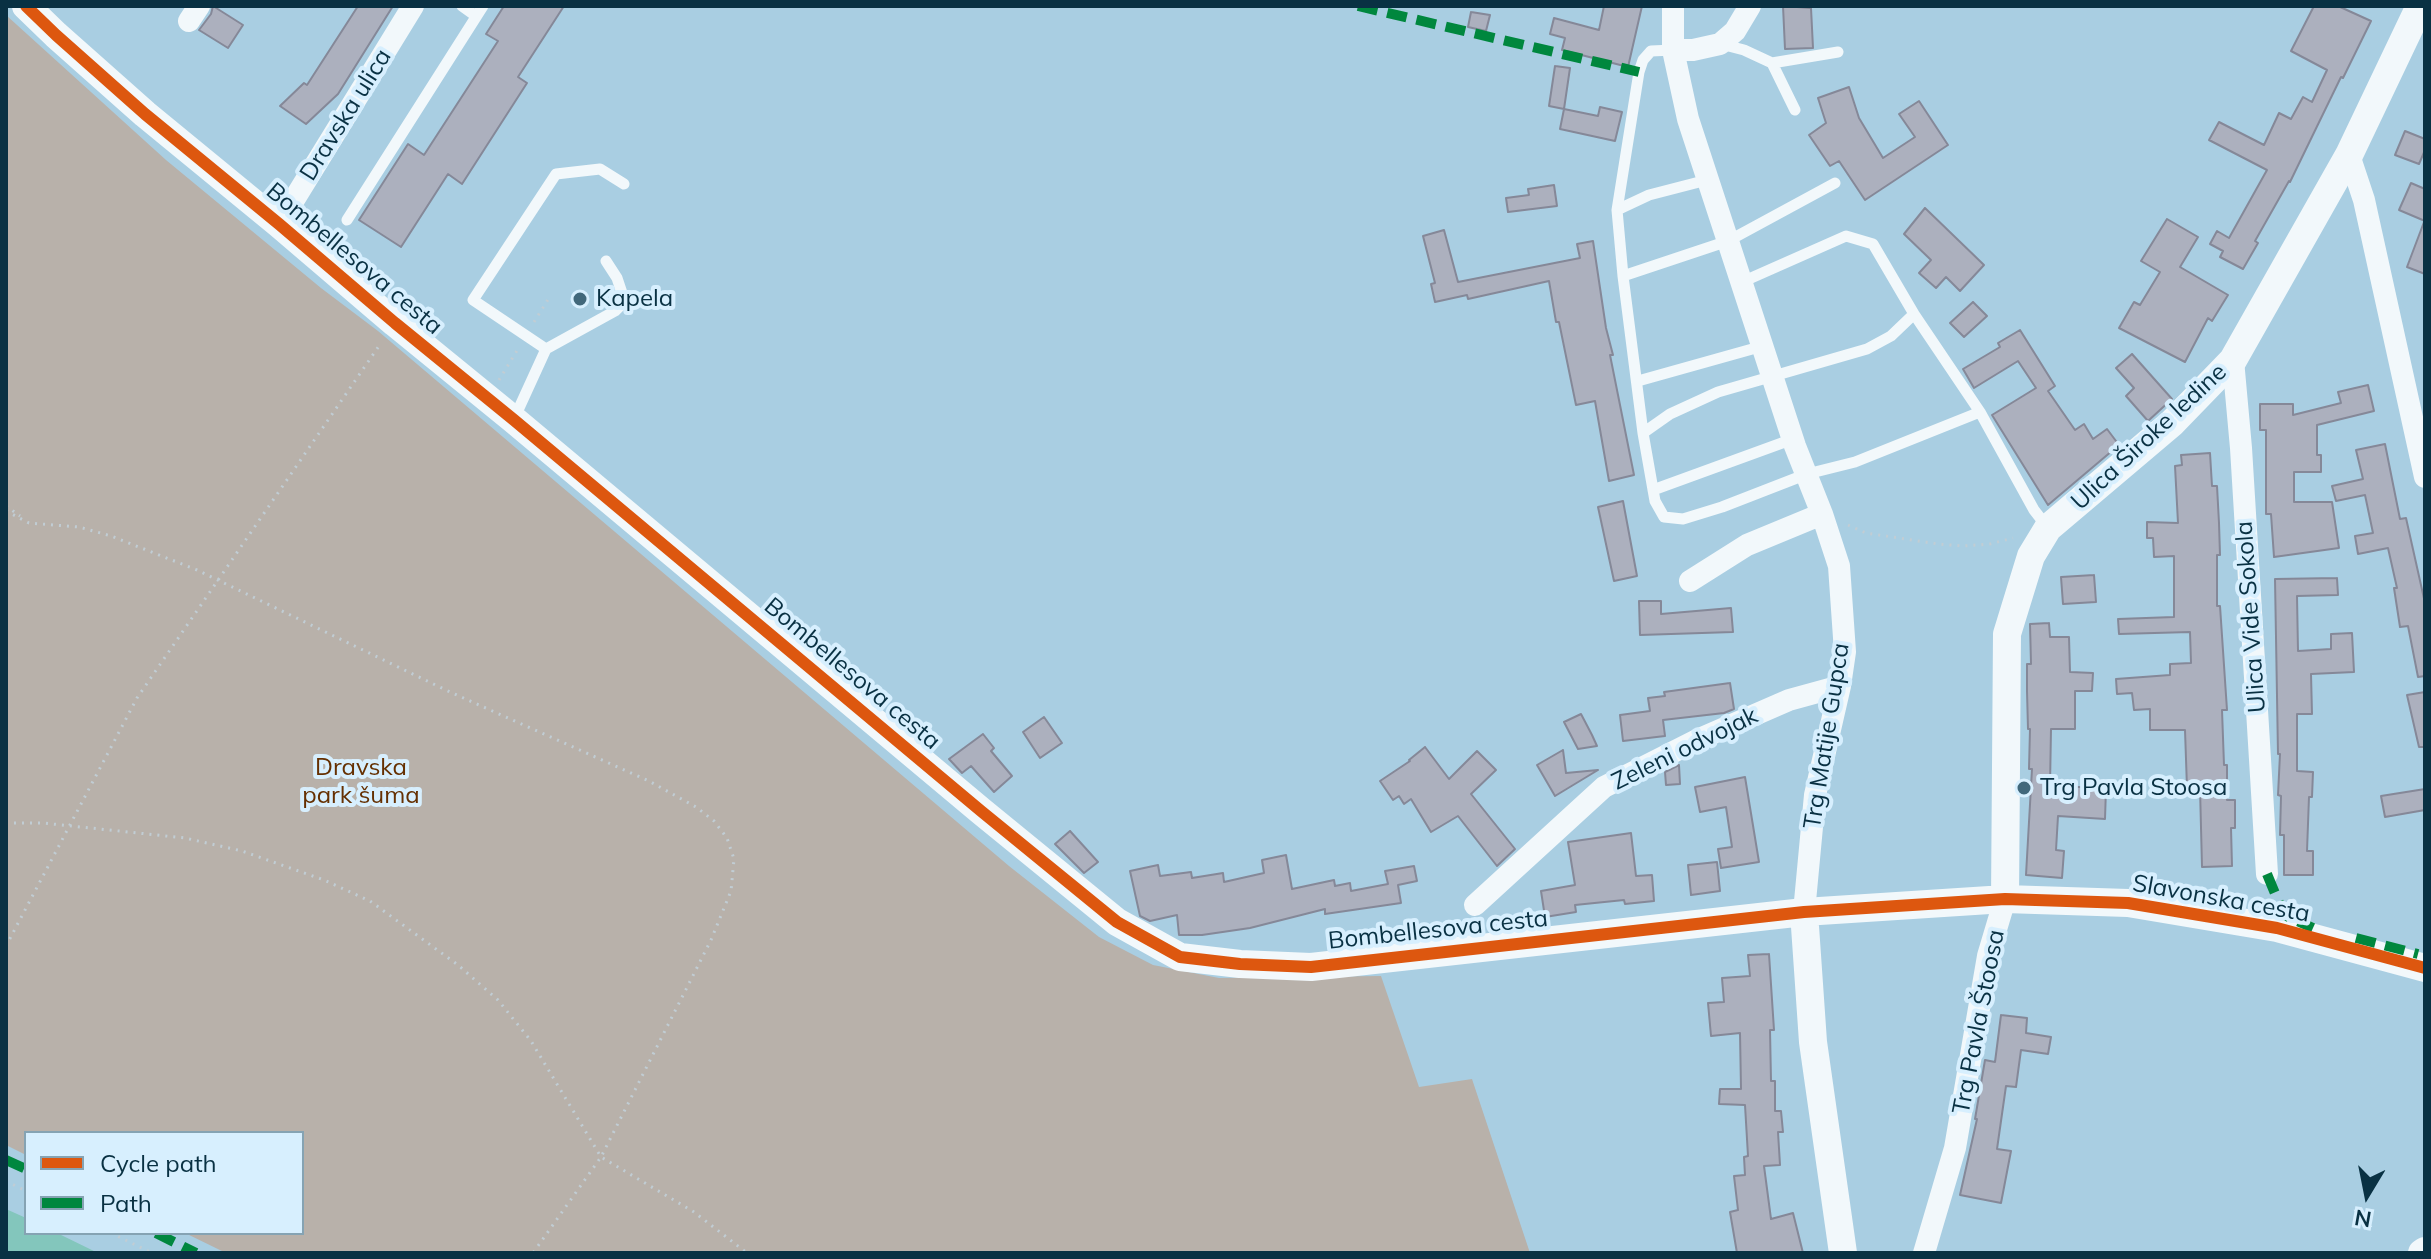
<!DOCTYPE html>
<html>
<head>
<meta charset="utf-8">
<style>
  body { margin:0 }
  #map { position:relative; width:2431px; height:1259px; overflow:hidden; background:#a9cee2; font-family:Mulish,sans-serif }
  canvas { display:block }
  .frame { position:absolute; inset:0; border:8px solid #093143; pointer-events:none }
  .legend { position:absolute; left:24px; top:1131px; width:280px; height:104px; box-sizing:border-box; background:#d7effe; border:2px solid #85a3b3; margin:0; padding:10px 14px; list-style:none; font-size:24px; color:#093143 }
  .legend li { display:flex; align-items:center; gap:16px; height:40px }
  .legend b { width:40px; border:2px solid #85a3b3 }
  .north { position:absolute; left:2327px; top:1155px; width:80px; height:80px; -webkit-text-stroke:6px #d7effe; paint-order:stroke; rotate:190deg; font-size:22px; font-weight:700; line-height:32px; text-align:center; color:#093143 }
  .north::after { content:''; display:block; margin:auto; width:28px; height:36px; background:#093143; clip-path:polygon(50% 0,100% 100%,50% 72%,0 100%) }
</style>
</head>
<body>
<div id="map">
<canvas width="2431" height="1259"></canvas>
<div class="frame"></div>
<ul class="legend">
<li><b style="height:10px;background:#dd570f"></b>Cycle path</li>
<li><b style="height:10px;background:#00873e"></b>Path</li>
</ul>
<div class="north">N</div>
</div>
<script>
const ctx = document.querySelector('canvas').getContext('2d');
ctx.lineJoin = 'round';
function paint(path, color) {
  ctx.fillStyle = color;
  ctx.fill(path, 'evenodd');
}
function poly(rows) {
  const path = new Path2D();
  for (const r of rows) {
    path.moveTo(r[0], r[1]);
    for (let i = 2; i < r.length; i += 2) path.lineTo(r[i], r[i + 1]);
  }
  return path;
}
function trace(path, color, width, dash) {
  ctx.strokeStyle = color;
  ctx.lineWidth = width;
  ctx.lineCap = dash ? 'butt' : 'round';
  ctx.setLineDash(dash || []);
  ctx.stroke(path);
}
function drawText(font, color, halo, rows, align = 'center') {
  ctx.font = font + ' Mulish,sans-serif';
  ctx.lineWidth = 8;
  ctx.setLineDash([]);
  ctx.textBaseline = 'middle';
  ctx.strokeStyle = halo;
  ctx.fillStyle = color;
  for (const [text, x, y, turn = 0] of rows) {
    ctx.save();
    ctx.translate(x, y);
    ctx.rotate((+turn || 0) * Math.PI / 180);
    ctx.textAlign = isNaN(turn) ? turn : align;
    if (halo) ctx.strokeText(text, 0, 0);
    ctx.fillText(text, 0, 0);
    ctx.restore();
  }
}
paint(poly([
  [6,15,166,160,321,288,378,331,1009,866,1099,937,1153,965,1219,978,1381,976,1419,1087,1472,1079,1530,1253,226,1253,185,1233,302,1233,302,1133,26,1133,26,1155,6,1145]
]), '#b8b1aa');
paint(poly([
  [6,1209,26,1218,26,1233,57,1233,98,1253,6,1253]
]), '#83c6bc');
const building = poly([
  [213,6,243,25,228,48,199,30,211,14,213,6],
  [358,6,393,6,338,94,306,124,280,106,304,83,307,85,358,6],
  [504,6,564,6,518,77,527,83,462,184,448,174,401,247,359,220,408,144,424,155,498,41,486,34,504,6],
  [1604,6,1642,6,1628,67,1562,50,1565,38,1550,34,1554,18,1599,30,1604,6],
  [1783,6,1811,8,1813,48,1785,49,1783,6],
  [2314,6,2338,6,2371,21,2343,78,2341,77,2290,182,2289,181,2255,241,2258,243,2243,269,2220,257,2223,251,2210,244,2217,231,2229,238,2267,170,2209,140,2219,122,2264,145,2279,113,2291,119,2303,97,2312,102,2327,70,2291,51,2314,6],
  [1471,12,1490,15,1486,31,1468,27,1471,12],
  [1555,66,1570,68,1564,109,1549,106,1555,66],
  [1849,87,1859,118,1883,158,1915,137,1899,114,1919,101,1948,145,1865,200,1839,161,1830,166,1809,135,1826,123,1818,98,1849,87],
  [1600,107,1622,112,1615,141,1560,129,1564,109,1598,116,1600,107],
  [2405,131,2425,139,2425,150,2419,164,2395,155,2405,131],
  [2411,183,2425,189,2425,221,2399,210,2411,183],
  [1554,185,1557,206,1508,212,1506,198,1529,195,1528,189,1554,185],
  [1925,208,1984,265,1960,291,1946,277,1936,288,1919,273,1931,260,1904,234,1925,208],
  [2167,219,2198,237,2180,267,2228,295,2212,321,2208,318,2185,362,2119,328,2134,302,2140,305,2160,272,2141,261,2167,219],
  [2424,222,2425,222,2425,274,2407,267,2424,222],
  [1444,230,1458,282,1580,258,1577,244,1593,241,1606,328,1613,355,1610,355,1634,475,1609,481,1595,401,1576,405,1559,322,1556,322,1549,281,1468,299,1467,295,1435,302,1431,284,1435,283,1423,236,1444,230],
  [1973,302,1987,316,1964,337,1950,323,1973,302],
  [2020,330,2055,386,2048,391,2075,430,2084,424,2093,439,2107,429,2119,445,2048,505,1992,415,2036,388,2018,361,1974,388,1963,369,2000,347,1998,343,2020,330],
  [2132,354,2172,399,2148,421,2126,396,2134,388,2116,368,2132,354],
  [2368,385,2374,411,2317,425,2317,455,2321,455,2321,472,2294,472,2294,502,2332,502,2339,548,2274,557,2271,514,2266,514,2266,430,2260,430,2260,404,2293,404,2293,415,2341,403,2338,392,2368,385],
  [2385,444,2400,519,2406,518,2425,603,2425,676,2418,677,2408,626,2400,627,2394,588,2397,588,2388,548,2358,554,2355,536,2373,533,2365,495,2336,501,2332,486,2363,479,2356,450,2385,444],
  [2210,453,2212,486,2217,486,2219,523,2220,555,2217,555,2217,606,2220,606,2227,710,2222,710,2224,765,2227,765,2227,800,2235,800,2235,828,2231,828,2232,866,2202,867,2200,788,2187,788,2185,730,2150,730,2150,709,2134,710,2132,693,2117,694,2116,679,2170,675,2170,664,2191,663,2190,632,2119,634,2118,619,2174,617,2174,556,2154,557,2153,538,2147,538,2147,522,2178,523,2175,466,2182,465,2181,455,2210,453],
  [1623,501,1637,576,1614,581,1598,507,1623,501],
  [2094,575,2096,602,2063,604,2061,577,2094,575],
  [2337,578,2338,595,2297,596,2298,651,2331,649,2331,634,2352,633,2354,672,2311,674,2312,714,2297,714,2297,771,2313,772,2312,797,2309,797,2307,851,2313,851,2313,875,2284,875,2284,835,2280,835,2281,796,2278,795,2280,754,2278,754,2275,579,2337,578],
  [1639,601,1661,601,1661,614,1731,608,1733,632,1640,635,1639,601],
  [2049,623,2050,637,2069,637,2070,672,2093,673,2092,691,2075,691,2075,729,2051,729,2050,786,2106,788,2105,819,2058,816,2056,850,2064,851,2062,878,2026,875,2032,769,2029,769,2030,729,2028,729,2027,691,2027,664,2031,664,2030,624,2049,623],
  [1730,683,1734,709,1724,713,1663,720,1665,736,1623,741,1620,715,1650,711,1648,698,1665,696,1664,692,1730,683],
  [2425,692,2425,747,2419,747,2407,695,2425,692],
  [1581,714,1592,735,1597,746,1578,749,1564,722,1581,714],
  [1044,717,1062,743,1040,758,1023,732,1044,717],
  [983,734,994,748,991,751,1012,776,994,792,971,766,962,773,949,759,983,734],
  [1425,747,1449,779,1477,751,1496,770,1471,794,1515,849,1497,866,1458,816,1431,832,1411,799,1404,804,1399,796,1393,800,1380,781,1410,761,1409,760,1425,747],
  [1563,750,1566,773,1598,770,1555,796,1537,765,1563,750],
  [1679,765,1680,784,1666,785,1665,772,1679,765],
  [1745,777,1759,862,1721,868,1718,849,1732,847,1726,807,1700,812,1695,787,1745,777],
  [2425,789,2425,810,2385,817,2381,796,2425,789],
  [1070,831,1098,862,1084,873,1055,844,1070,831],
  [1631,833,1636,876,1652,875,1654,901,1625,904,1624,900,1575,905,1576,912,1545,917,1541,891,1575,885,1568,842,1631,833],
  [1286,855,1292,889,1334,880,1335,886,1350,883,1351,891,1388,884,1385,871,1414,866,1417,881,1398,885,1401,903,1325,914,1325,909,1250,928,1202,935,1179,935,1177,915,1150,921,1140,916,1130,871,1158,865,1160,876,1191,872,1192,878,1223,873,1224,882,1264,873,1262,860,1286,855],
  [1717,862,1720,891,1691,895,1688,865,1717,862],
  [1769,954,1774,1030,1770,1030,1771,1081,1775,1081,1775,1111,1781,1111,1783,1132,1778,1132,1780,1165,1764,1166,1771,1219,1793,1213,1803,1253,1737,1253,1730,1212,1738,1210,1734,1176,1745,1175,1744,1157,1748,1156,1745,1105,1719,1104,1720,1089,1741,1089,1740,1033,1711,1036,1708,1003,1724,1002,1722,978,1750,976,1748,955,1769,954],
  [2001,1015,2027,1018,2026,1033,2051,1037,2048,1054,2021,1050,2016,1087,2006,1086,1997,1149,2011,1151,2001,1203,1960,1195,1977,1119,1975,1119,1985,1060,1995,1062,2001,1015]
]);
paint(building, '#acb0be');
trace(building, '#858898', 2);
trace(poly([
  [534,322,549,298],
  [499,380,518,349],
  [6,506,20,516],
  [6,511,29,523,79,527,111,536,197,570,450,692,649,781,696,807,714,821,727,838,734,859,731,891,711,940,601,1157,533,1253],
  [1848,525,1866,533,1938,544,1963,546,1990,544,2013,538],
  [6,823,43,823,185,838,242,851,324,880,370,901,458,965,498,1000,531,1041,601,1157,694,1212,747,1253],
  [6,946,137,698,381,343],
  [6,1181,26,1191],
  [111,1233,152,1253]
]), '#c1cdd4', 3, [2, 6]);
trace(poly([
  [462,6,476,16],
  [1721,44,1744,50,1772,63,1795,110],
  [1772,63,1838,52],
  [1617,210,1649,195,1707,180],
  [347,220,483,6],
  [1623,276,1728,241,1835,183],
  [1742,282,1846,236,1873,244,1914,314],
  [546,349,615,311,622,304,622,293,617,278,606,261],
  [1638,381,1763,346],
  [1980,412,1855,462,1807,474,1722,507,1683,519,1664,517,1655,501,1643,433,1670,414,1718,392,1867,349,1891,336,1914,314,1980,412,2034,510,2048,528],
  [514,419,546,349,473,300,556,174,600,169,624,184],
  [1643,433,1623,276,1617,210,1639,72,1643,60,1651,51,1673,50],
  [1653,490,1793,439]
]), '#f2f8fb', 11);
trace(poly([
  [1673,6,1673,50,1688,119,1795,446,1822,514,1839,566,1845,652,1840,686,1815,795,1804,912],
  [189,21,199,6],
  [1673,50,1693,50,1720,44,1735,31,1750,6],
  [2349,155,2364,200,2425,477],
  [279,224,413,6],
  [2233,360,2241,448,2267,874],
  [1690,581,1747,545,1822,514],
  [1475,905,1604,787,1697,740,1789,700,1840,686],
  [1924,1253,1955,1148,1988,956,2005,899]
]), '#f2f8fb', 22);
trace(poly([
  [26,6,56,35,145,114,279,224,395,323,514,420,981,811,1117,922,1180,957,1240,964,1311,967,1804,912,2005,899,2128,903,2277,928,2425,968],
  [2005,899,2007,634,2031,556,2048,528,2172,423,2233,360,2349,155,2420,6],
  [1804,912,1813,1042,1843,1253],
  [2422,1253,2425,1251]
]), '#f2f8fb', 28);
trace(poly([
  [1358,6,1639,72],
  [2267,874,2284,915,2313,928],
  [2356,938,2418,954],
  [6,1160,26,1169],
  [156,1233,196,1253]
]), '#00873e', 10, [20, 10]);
trace(poly([
  [26,6,56,35,145,114,279,224,395,323,514,420,981,811,1117,922,1180,957,1240,964,1311,967,1804,912,2005,899,2128,903,2277,928,2425,968]
]), '#dd570f', 12);
for (const [x, y, r, color] of [
  [580,299,8,"#41687b"],
  [2024,788,8,"#41687b"]
]) {
  const dot = new Path2D();
  dot.arc(x, y, r, 0, 2 * Math.PI);
  ctx.fillStyle = color;
  ctx.fill(dot);
  trace(dot, '#d7effe', 3);
}
drawText('24px', '#093143', '#d7effe', [
  ["Dravska ulica",346,115,-58],
  ["Bombellesova cesta",354,259,40],
  ["Ulica Široke ledine",2149,437,-43],
  ["Ulica Vide Sokola",2251,617,-94],
  ["Bombellesova cesta",852,674,40],
  ["Trg Matije Gupca",1827,736,-81],
  ["Zeleni odvojak",1685,749,-26],
  ["Slavonska cesta",2221,899,10],
  ["Bombellesova cesta",1438,930,-6],
  ["Trg Pavla Štoosa",1979,1022,-79]
]);
drawText('24px', '#093143', '#d7effe', [
  ["Kapela",596,299],
  ["Trg Pavla Stoosa",2040,788]
], 'left');
drawText('24px', '#653002', '#d7effe', [
  ["Dravska",361,768],
  ["park šuma",361,796]
]);
</script>
</body>
</html>
